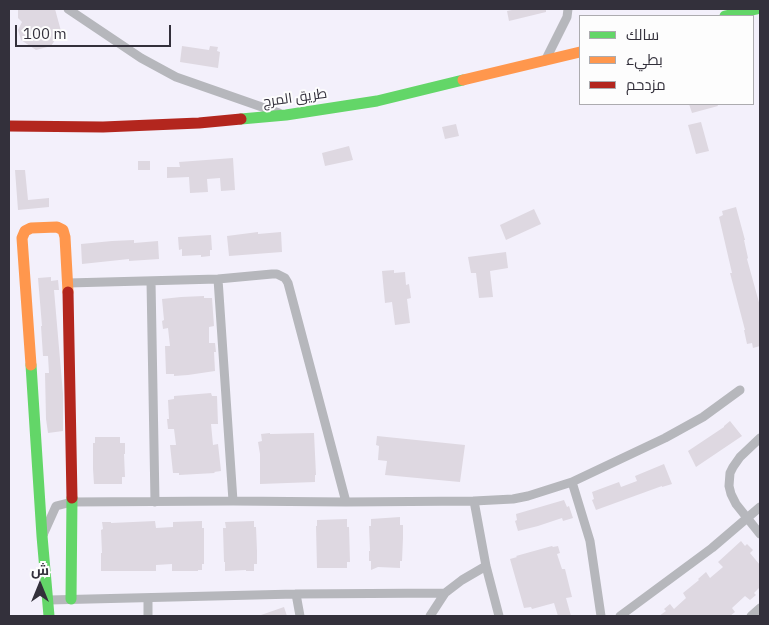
<!DOCTYPE html>
<html>
<head>
<meta charset="utf-8">
<style>
  body { margin:0 }
  #map { position:relative; width:769px; height:625px; overflow:hidden; background:#f3f0fb; font-family:"IBM Plex Sans",Cairo,sans-serif }
  canvas { display:block }
  .frame { position:absolute; inset:0; border:10px solid #33303b; pointer-events:none }
  .legend { position:absolute; left:579px; top:15px; width:175px; height:90px; box-sizing:border-box; background:#fdfdfd; border:1px solid #acabaf; margin:0; padding:6px 9px; list-style:none; font-size:15px; color:#33303b }
  .legend li { display:flex; align-items:center; gap:10px; height:25px }
  .legend b { width:25px; border:1px solid #acabaf }
  .north { position:absolute; left:15px; top:560px; width:50px; height:50px; -webkit-text-stroke:4px #fdfdfd; paint-order:stroke; rotate:0deg; font-size:14px; font-weight:700; line-height:20px; text-align:center; color:#33303b }
  .north::after { content:''; display:block; margin:auto; width:18px; height:22px; background:#33303b; clip-path:polygon(50% 0,100% 100%,50% 72%,0 100%) }
  .scale { position:absolute; left:15px; top:25px; width:156px; height:22px; box-sizing:border-box; border:2px solid #33303b; border-top:0; padding-left:6px; font-size:15px; line-height:18px; white-space:nowrap; color:#33303b; -webkit-text-stroke:4px #fdfdfd; paint-order:stroke }
</style>
</head>
<body>
<div id="map">
<canvas width="769" height="625"></canvas>
<div class="frame"></div>
<ul class="legend">
<li><b style="height:6px;background:#63d668"></b>سالك</li>
<li><b style="height:6px;background:#ff974d"></b>بطيء</li>
<li><b style="height:6px;background:#b3261e"></b>مزدحم</li>
</ul>
<div class="north">ش</div>
<div class="scale">100 m</div>
</div>
<script>
const ctx = document.querySelector('canvas').getContext('2d');
ctx.lineJoin = 'round';
function paint(path, color) {
  ctx.fillStyle = color;
  ctx.fill(path, 'evenodd');
}
function poly(rows) {
  const path = new Path2D();
  for (const r of rows) {
    path.moveTo(r[0], r[1]);
    for (let i = 2; i < r.length; i += 2) path.lineTo(r[i], r[i + 1]);
  }
  return path;
}
function trace(path, color, width, dash) {
  ctx.strokeStyle = color;
  ctx.lineWidth = width;
  ctx.lineCap = dash ? 'butt' : 'round';
  ctx.setLineDash(dash || []);
  ctx.stroke(path);
}
function drawText(font, color, halo, rows, align = 'center') {
  ctx.font = font + ' "IBM Plex Sans",Cairo,sans-serif';
  ctx.lineWidth = 4;
  ctx.setLineDash([]);
  ctx.textBaseline = 'middle';
  ctx.strokeStyle = halo;
  ctx.fillStyle = color;
  for (const [text, x, y, turn = 0] of rows) {
    ctx.save();
    ctx.translate(x, y);
    ctx.rotate((+turn || 0) * Math.PI / 180);
    ctx.textAlign = isNaN(turn) ? turn : align;
    if (halo) ctx.strokeText(text, 0, 0);
    ctx.fillText(text, 0, 0);
    ctx.restore();
  }
}
paint(poly([
  [18,9,55,9,61,31,51,46,36,50,21,40,18,30,22,22,18,18],
  [517,9,546,9,546,12,509,21,507,11],
  [182,46,209,50,210,46,218,47,217,51,220,52,218,68,180,62],
  [689,104,717,104,718,106,692,113],
  [701,122,709,151,696,154,688,125],
  [456,124,459,136,445,139,442,127],
  [349,146,353,160,325,166,322,153],
  [233,158,235,190,221,191,220,178,207,179,208,192,190,193,189,177,167,178,167,167,180,167,179,162],
  [138,161,150,161,150,170,138,170],
  [15,170,25,170,28,200,49,198,49,207,18,210],
  [736,207,745,240,744,240,748,258,747,259,760,306,760,346,753,348,752,343,747,344,744,330,745,330,730,273,732,273,719,217,723,215,722,211],
  [534,209,541,224,506,240,500,225],
  [258,232,258,234,281,232,282,252,229,256,227,236],
  [211,235,212,250,210,250,210,256,201,257,201,255,182,256,182,249,179,250,178,237],
  [134,240,134,243,158,241,159,259,129,261,129,259,82,264,81,244,112,241],
  [506,252,508,268,490,271,493,297,479,298,476,273,471,273,468,257],
  [394,270,394,273,405,272,406,285,409,284,411,298,407,299,410,323,395,325,392,302,385,303,382,271],
  [51,277,51,281,58,280,59,290,54,290,63,394,63,431,48,433,46,419,45,373,49,373,48,356,43,356,41,326,42,326,38,278],
  [204,296,204,298,212,298,214,326,209,327,209,343,215,343,216,352,214,352,215,371,188,375,174,376,174,374,166,374,165,346,170,346,168,328,163,329,162,321,164,320,162,299,181,297],
  [211,393,212,396,217,396,218,424,211,424,213,445,218,444,221,471,214,472,215,473,179,475,179,473,173,473,170,445,176,445,174,429,168,429,167,419,169,419,168,400,174,399,174,396],
  [730,421,742,436,696,467,688,451,724,427,724,426],
  [270,433,270,434,314,433,316,475,315,475,315,482,260,484,260,454,258,442,262,441,261,434],
  [377,436,465,445,460,482,385,475,387,461,378,460,379,446,376,445],
  [95,437,120,437,120,443,125,443,125,454,124,454,125,477,122,477,122,484,94,484,93,469,93,443,95,443],
  [664,464,672,484,662,487,662,486,596,510,592,500,594,499,592,492,619,482,621,487,637,481,635,476],
  [564,500,567,507,569,506,573,518,563,521,562,518,538,526,518,531,515,521,517,520,516,514],
  [400,517,400,525,403,525,403,538,402,561,400,561,400,568,378,567,371,570,371,561,369,561,369,551,370,551,369,526,371,526,371,519],
  [347,519,347,527,349,527,350,562,347,562,347,568,317,568,316,526,317,526,317,520],
  [155,521,156,528,173,527,173,522,202,521,202,528,204,528,204,564,202,564,202,570,198,570,198,571,172,571,172,564,156,565,156,571,101,571,101,553,102,553,101,530,103,529,102,522,111,522,111,523],
  [254,521,254,527,256,527,257,551,257,564,254,564,254,571,246,571,246,570,225,571,225,562,224,562,223,528,226,528,225,522],
  [741,541,745,546,747,544,753,550,750,553,760,565,760,587,754,593,756,595,750,600,745,596,732,608,735,612,730,616,659,616,666,611,664,609,670,604,674,609,686,598,683,593,699,580,698,579,706,572,710,578,723,567,718,562],
  [552,546,553,547,558,546,560,553,557,554,562,569,565,569,572,597,566,598,571,616,558,616,554,603,532,609,531,607,524,608,510,559,517,557,516,556],
  [284,607,287,616,261,616,261,615]
]), '#ded8e1');
trace(poly([
  [68,9,141,58,176,77,279,113],
  [545,61,567,17,568,9],
  [218,279,233,501],
  [151,281,155,502],
  [68,283,218,279,272,274,277,274,285,278,288,283,346,502],
  [760,438,740,457,733,467,730,473,729,486,731,494,736,504,760,534],
  [572,482,590,541,601,616],
  [474,501,486,566,499,616],
  [43,535,56,506,72,502,233,501,346,502,474,501,513,499,528,496,572,482,665,438,703,417,740,390],
  [296,594,300,616],
  [49,600,296,594,445,593],
  [148,616,148,598],
  [430,616,445,593,462,580,486,566],
  [620,616,712,548,760,507],
  [751,616,760,608]
]), '#b6b7bc', 9);
trace(poly([
  [725,16,757,9],
  [241,119,286,115,377,101,463,80],
  [31,365,42,536,49,616],
  [71,599,72,498]
]), '#63d668', 11);
trace(poly([
  [463,80,580,52],
  [31,365,22,238,25,231,31,228,57,227,63,230,65,237,68,292]
]), '#ff974d', 11);
trace(poly([
  [9,126,103,127,199,123,241,119],
  [68,292,72,498]
]), '#b3261e', 11);
drawText('14px', '#33303b', '#fdfdfd', [
  ["طريق المرج",295,98,-8]
]);
</script>
</body>
</html>
